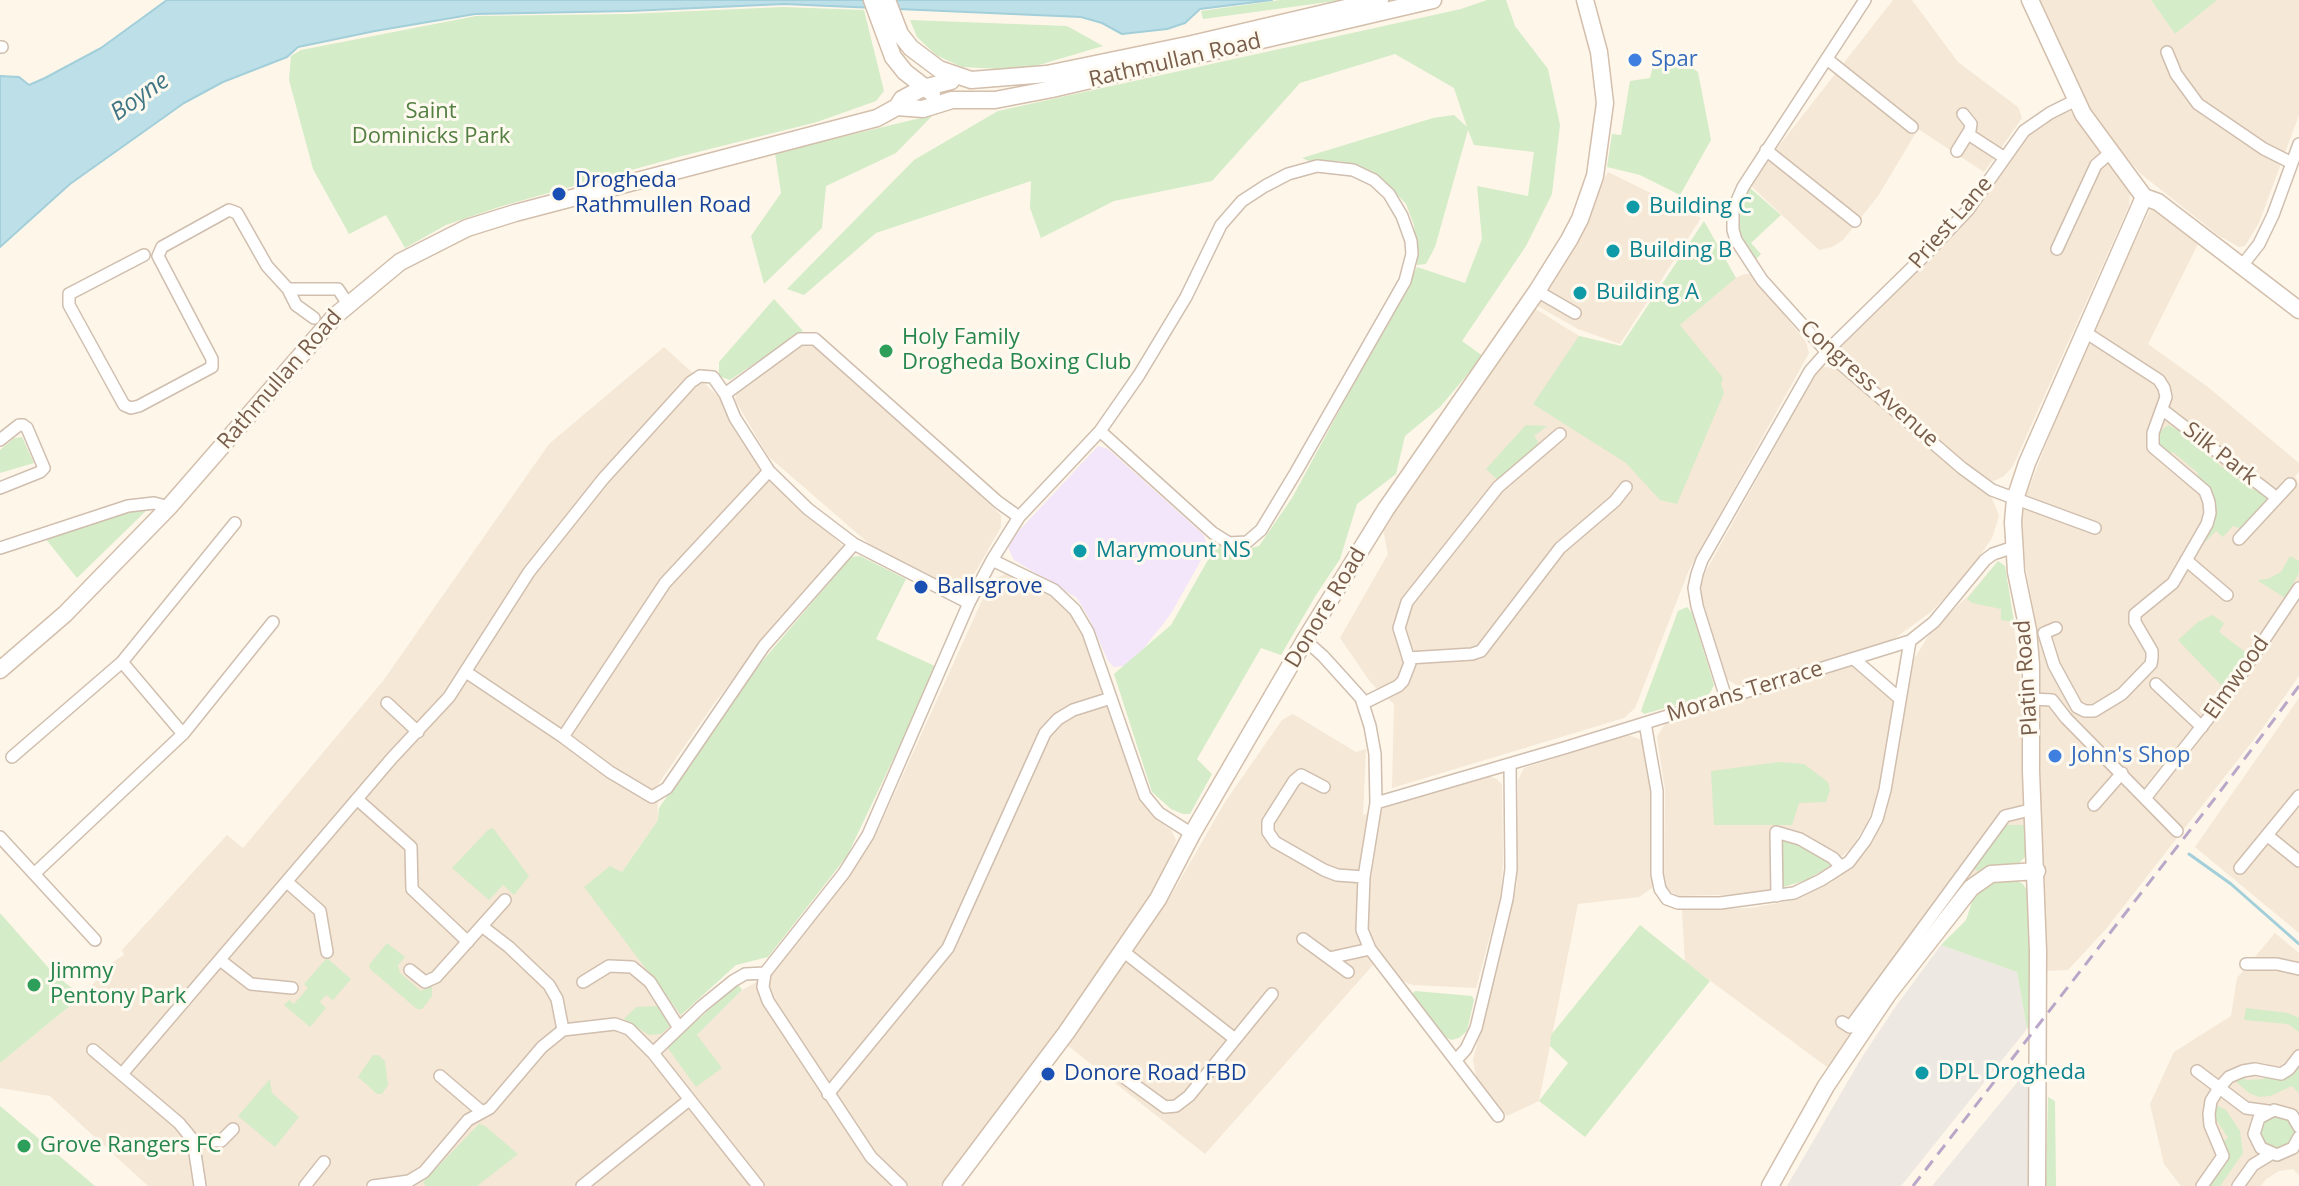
<!DOCTYPE html>
<html>
<head>
<meta charset="utf-8">
<style>
  body { margin:0 }
  canvas { display:block; background:#fdf6e9 }
</style>
</head>
<body>
<canvas width="2299" height="1186"></canvas>
<script>
const ctx = document.querySelector('canvas').getContext('2d');
ctx.lineJoin = 'round';
function paint(path, color) {
  ctx.fillStyle = color;
  ctx.fill(path, 'evenodd');
}
function poly(rows) {
  const path = new Path2D();
  for (const r of rows) {
    if (r.length === 3) {
      path.moveTo(r[0] + r[2], r[1]);
      path.arc(r[0], r[1], r[2], 0, 2 * Math.PI);
      continue;
    }
    path.moveTo(r[0], r[1]);
    for (let i = 2; i < r.length; i += 2) path.lineTo(r[i], r[i + 1]);
  }
  return path;
}
function trace(path, color, width, dash) {
  ctx.strokeStyle = color;
  ctx.lineWidth = width;
  ctx.lineCap = dash ? 'butt' : 'round';
  ctx.setLineDash(dash || []);
  ctx.stroke(path);
}
function drawText(font, color, halo, rows, align = 'center') {
  ctx.font = font + ' "Open Sans",sans-serif';
  ctx.lineWidth = 6;
  ctx.setLineDash([]);
  ctx.textBaseline = 'middle';
  ctx.strokeStyle = halo;
  ctx.fillStyle = color;
  for (const [text, x, y, turn = 0] of rows) {
    ctx.save();
    ctx.translate(x, y);
    ctx.rotate((+turn || 0) * Math.PI / 180);
    ctx.textAlign = isNaN(turn) ? turn : align;
    if (halo) ctx.strokeText(text, 0, 0);
    ctx.fillText(text, 0, 0);
    ctx.restore();
  }
}
paint(poly([
  [1893,0,1912,0,1958,62,2018,107,2022,118,1984,172,1918,129,1878,196,1843,240,1832,247,1819,250,1749,184],
  [2040,0,2151,0,2175,34,2216,0,2299,0,2299,115,2259,223,2245,246,2239,247,2218,235,2141,174,2118,148,2088,109],
  [2070,111,2123,177,2130,192,2129,206,2013,466,2004,476,1994,481,1983,478,1839,353,1839,343,1941,245,2026,133,2048,119],
  [1608,172,1701,218,1620,344,1578,329,1536,305],
  [2151,208,2198,244,2148,344,2208,387,2299,463,2299,472,2295,476,2299,484,2299,676,2262,729,2106,929,2068,970,2045,971,2037,628,2023,552,2021,508,2085,346],
  [1745,274,1752,274,1806,342,1809,353,1689,570,1635,708,1624,718,1392,788,1394,704,1371,683,1340,638,1388,554,1382,525,1534,308,1579,336,1621,346,1680,325,1736,278],
  [801,345,817,345,1001,515,1001,527,964,592,950,590,874,548,768,456,735,400,737,392],
  [664,347,718,396,759,466,844,547,770,631,713,705,657,786,658,820,622,872,585,887,697,1035,742,990,773,973,859,862,878,830,988,587,996,578,1006,574,1047,592,1072,614,1088,640,1142,802,1153,817,1171,830,1176,840,1170,862,1133,930,1037,1063,940,1186,148,1186,50,1096,0,1088,0,1063,82,996,113,962,124,955,122,950,227,835,243,848,383,681,549,444],
  [1822,367,1836,367,1992,498,1999,516,1992,538,1968,573,1931,612,1891,641,1738,686,1727,679,1702,599,1701,580,1817,371],
  [1998,561,2005,566,2020,667,2026,856,2018,864,1999,865,1979,872,1928,929,1827,1067,1685,962,1682,910,1750,908,1796,900,1832,882,1866,852,1886,813,1914,659,1932,630,1968,596],
  [1850,665,1894,701,1877,797,1867,824,1850,849,1832,865,1806,880,1780,888,1751,894,1678,896,1668,890,1664,884,1665,790,1657,737,1665,724],
  [2299,698,2299,933,2195,847],
  [1293,714,1356,752,1366,749,1363,815,1485,775,1497,779,1502,785,1503,863,1500,899,1476,988,1413,985,1402,981,1381,956,1205,1154,1067,1045,1172,894,1225,802,1282,720],
  [1628,735,1642,740,1650,770,1652,888,1639,897,1578,904,1539,1101,1507,1116,1476,1077,1473,1060,1517,884,1518,780,1524,768],
  [2275,933,2299,953,2299,1175,2293,1169,2279,1171,2266,1179,2261,1186,2181,1186,2164,1164,2150,1104,2174,1052,2231,1016,2237,978]
]), '#f5e8d7');
paint(poly([
  [1941,945,2017,972,2027,1029,1901,1186,1787,1186,1862,1057,1896,1006],
  [2033,1063,2028,1186,1932,1186]
]), '#eee8e2');
paint(poly([
  [1098,446,1108,449,1204,535,1208,548,1170,615,1143,649,1124,666,1114,667,1108,661,1089,618,1077,598,1014,560,1008,547,1015,535]
]), '#f3e6fa');
paint(poly([
  [1281,0,1343,0,1203,19,1201,11],
  [1487,0,1506,0,1515,26,1548,69,1560,125,1552,194,1526,246,1462,341,1483,356,1440,407,1405,436,1396,474,1357,504,1340,559,1316,595,1281,655,1261,648,1197,759,1212,774,1190,814,1183,814,1171,809,1152,792,1114,674,1171,625,1217,544,1224,548,1243,550,1259,546,1292,498,1417,267,1465,283,1482,239,1477,186,1528,196,1534,152,1474,145,1468,130,1435,247,1426,264,1417,265,1414,225,1406,204,1386,183,1361,167,1340,161,1309,161,1302,158,1433,118,1454,115,1467,127,1454,88,1395,54,1300,83,1212,181,1114,201,1041,238,1030,208,1031,181,876,233,804,295,787,289,914,160,998,111,1461,9],
  [2151,0,2217,0,2175,34],
  [783,7,864,10,884,91,876,101,817,122,678,157,502,206,446,225,405,248,386,215,349,234,313,169,289,80,291,56,301,50,476,16,627,14],
  [910,20,1067,26,1103,46,1022,70,962,67,936,55,917,37],
  [1658,46,1698,72,1711,140,1680,195,1640,175,1607,167,1612,134,1621,135,1630,81,1650,78],
  [933,115,896,153,826,186,822,228,764,284,751,236,781,193,775,153],
  [1750,188,1781,215,1751,243,1761,254,1756,259,1745,244,1739,229,1740,214],
  [1704,221,1736,278,1680,325,1723,378,1721,384,1724,393,1677,504,1660,500,1626,463,1533,404,1579,336,1621,346],
  [774,299,803,331,730,380,719,376,719,362],
  [1526,425,1547,426,1534,436,1538,442,1536,448,1499,481,1486,469],
  [2168,425,2186,434,2184,437,2211,458,2214,456,2219,460,2217,463,2253,490,2256,487,2266,496,2268,502,2243,529,2233,526,2223,537,2216,531,2197,550,2215,511,2215,500,2207,485,2197,476,2198,473,2173,452,2170,454,2158,444,2158,433],
  [22,437,34,463,0,473,0,450,14,438],
  [149,508,77,578,45,538,120,512],
  [860,556,906,579,876,639,937,667,847,856,768,957,736,965,681,1015,584,887,610,866,622,872,658,820,659,808,759,665,851,557],
  [2290,556,2299,561,2299,573,2285,598,2257,580,2268,579,2281,572],
  [1998,561,2005,566,2014,622,2001,620,2001,609,1972,603,1967,599],
  [1687,607,1692,613,1714,685,1710,693,1704,697,1644,714,1641,711,1643,705,1678,611],
  [2212,615,2224,623,2219,632,2248,654,2224,688,2178,640,2198,622],
  [1779,762,1804,764,1828,782,1830,790,1826,802,1799,803,1792,825,1714,825,1711,771],
  [2006,825,2025,825,2026,856,2018,864,1999,865,1979,872,1974,869],
  [493,828,529,876,514,895,503,885,489,900,452,868,488,830],
  [1782,835,1831,859,1832,865,1806,880,1780,888,1778,841],
  [2014,879,2023,884,2029,893,2033,1023,2027,1029,2017,972,1941,945,1966,920,1973,899,1986,884],
  [0,913,54,974,82,996,0,1063],
  [1640,925,1710,981,1585,1137,1539,1101,1568,1063,1550,1046,1551,1035],
  [387,943,405,957,398,965,400,973,421,991,432,986,432,996,422,1009,417,1009,370,969,369,965],
  [327,958,351,979,333,1000,326,995,320,1002,326,1008,310,1027,284,1005,289,1000,294,1004,308,988,304,984],
  [738,984,742,990,697,1035,722,1068,696,1087,667,1047],
  [1415,991,1472,996,1474,1000,1467,1031,1459,1038,1452,1040,1445,1037,1412,994],
  [657,1006,670,1026,661,1034,649,1035,624,1019,636,1007],
  [2246,1008,2288,1013,2299,1018,2299,1032,2288,1024,2244,1020],
  [373,1055,378,1055,385,1061,388,1085,382,1094,377,1094,358,1077],
  [2299,1062,2299,1093,2292,1086,2270,1096,2259,1097,2249,1093,2234,1080,2243,1075,2246,1080,2264,1079,2264,1076,2288,1076],
  [270,1079,272,1093,299,1117,275,1147,238,1116],
  [2048,1097,2055,1101,2056,1186,2046,1186],
  [2216,1105,2226,1110,2240,1131,2243,1153,2220,1186,2207,1186,2226,1160,2227,1152,2224,1141,2228,1138,2218,1122,2214,1123],
  [0,1106,95,1186,0,1186],
  [2277,1132,17],
  [479,1124,485,1126,518,1154,477,1186,426,1186,423,1182]
]), '#d4ecc7');
const water = poly([
  [167,0,1272,0,1200,9,1185,23,1167,29,1122,34,1102,23,1081,17,784,4,630,11,475,14,375,31,298,47,287,57,223,82,184,103,70,184,0,247,0,76,19,77,29,85,45,78,101,48,167,0]
]);
paint(water, '#bde0e8');
trace(water, '#a2cfda', 2);
trace(poly([
  [2189,854,2231,884,2299,944]
]), '#a2cfda', 3);
const street = poly([
  [1865,0,1743,187,1733,210,1733,230,1736,240,1762,280,1827,352,1962,468,1992,490,2095,528],
  [0,47,2,47],
  [2167,52,2176,74,2198,104,2264,149,2292,163],
  [1827,59,1912,127],
  [1968,134,2005,158],
  [1766,150,1855,221],
  [1957,151,1970,130,1971,124,1963,114],
  [2057,249,2096,165,2110,153],
  [144,255,69,294,69,305,124,405,131,408,139,406,212,367,212,359,158,256,162,247,229,210,237,213,267,266,288,289,338,289,348,304],
  [2241,267,2259,244,2273,215,2299,144],
  [288,289,296,305,314,318],
  [1537,291,1575,313],
  [725,394,800,339,815,339,998,502,1019,517],
  [2163,410,2277,498],
  [0,440,19,425,23,425,27,428,44,468,40,472,0,488],
  [2239,539,2290,484],
  [0,548,128,506,154,503,169,507],
  [992,560,1054,590,1075,610,1088,632,1145,796,1159,813,1192,834],
  [2186,560,2227,595],
  [2056,628,2044,633,2054,665,2077,707,2085,711,2094,711,2122,694,2151,664,2152,658,2152,651,2135,622,2135,614,2173,583,2207,524,2210,513,2209,502,2205,491,2153,447,2153,433,2166,397,2164,388,2159,380,2085,332],
  [1305,640,1323,656,1361,698,1370,726,1375,754,1376,803,1364,877,1362,930,1370,949,1498,1116],
  [1408,658,1472,654,1481,651,1560,548,1615,501,1626,487],
  [1854,659,1899,698],
  [122,662,183,734],
  [466,672,563,737,610,772,652,797,667,788,764,646,854,544],
  [2156,684,2202,727],
  [1726,698,1697,606,1694,588,1697,574,1702,560,1810,371,1835,343,1929,251,1968,210,2024,131,2050,113,2076,100],
  [2032,699,2052,700,2066,718,2177,831],
  [387,703,418,732],
  [1364,703,1398,686,1403,681,1410,663,1399,628,1407,602,1498,487,1560,434],
  [1645,723,1657,791,1657,874,1660,889,1667,899,1678,903,1720,903,1794,893,1821,880,1849,862,1865,841,1877,819,1885,790,1910,641],
  [563,737,665,583,769,471],
  [12,757,122,662,235,523],
  [1324,787,1301,775,1294,781,1268,822,1268,832,1275,842,1324,870,1337,875,1364,877],
  [2146,797,2229,692,2299,588],
  [358,800,411,847,412,889,468,942],
  [1376,803,1564,748,1910,641,1934,622,1985,560,1993,554,2014,547],
  [2094,805,2122,773],
  [2268,836,2299,861],
  [0,837,95,940],
  [2240,868,2299,796],
  [34,874,183,734,273,622],
  [287,882,320,911,327,952],
  [1777,896,1776,832,1800,839,1833,858,1841,867],
  [483,927,509,947,549,985,557,999,563,1030],
  [1303,939,1329,958,1370,949],
  [1124,952,1235,1039],
  [1329,958,1348,972],
  [220,960,251,984,292,988],
  [2246,964,2277,964,2299,969],
  [410,970,425,982,436,977,505,900],
  [583,982,609,966,632,967,650,982,679,1028],
  [1842,1022,1850,1027,2005,816,2034,809],
  [93,1050,179,1123,193,1140,200,1186],
  [653,1053,701,1007,733,981,745,974,765,973],
  [1457,1059,1466,1049,1476,1028,1507,899,1511,869,1510,764],
  [2197,1071,2246,1108,2268,1111],
  [122,1074,392,758,449,697,529,572,603,479,691,382,700,376,713,377,725,394,735,418,769,471,808,509,854,544,969,603],
  [440,1076,481,1111],
  [1125,1078,1165,1107,1176,1106,1189,1096,1272,994],
  [828,1094,948,948,1045,733,1058,719,1073,710,1111,698],
  [2299,1127,2292,1115,2274,1110,2259,1118,2254,1134,2261,1148,2277,1155,2293,1148,2299,1137],
  [193,1140,221,1141,233,1129],
  [305,1186,324,1162],
  [373,1186,409,1181,424,1172,468,1120,490,1108,542,1047,563,1030,615,1024,629,1029,653,1053,758,1186],
  [582,1186,689,1100],
  [901,1186,871,1157,768,1001,763,987,765,973,844,873,868,835,969,603,992,560,1019,517,1100,431,1139,375,1186,297,1221,225,1242,201,1265,186,1288,174,1317,166,1353,170,1374,180,1389,194,1402,216,1411,241,1412,254,1405,281,1296,472,1261,530,1247,542,1229,543,1213,533,1100,431],
  [2202,1186,2223,1156,2210,1125,2209,1114,2211,1101,2219,1088,2229,1077,2243,1071,2255,1069,2281,1074,2289,1069,2299,1056],
  [2238,1186,2253,1165,2271,1154]
]);
const secondary = poly([
  [872,0,893,57,905,72,932,93],
  [887,0,900,34,911,48,939,69,971,80,1047,74,1192,44,1380,0],
  [2030,0,2083,114,2144,197],
  [897,107,923,109,952,100,995,100,1052,89,1433,0],
  [2144,197,2158,202,2299,310],
  [0,670,65,614,169,507,335,316,400,262,467,228,515,213,877,118,897,107,902,99,923,88,951,81,955,75],
  [951,1186,1066,1033,1158,899,1192,834,1305,640,1386,509,1537,291,1569,240,1580,219,1595,176,1605,103,1599,52,1585,0],
  [1770,1186,1826,1086,1888,994,1971,888,1991,874,2037,871],
  [2037,1186,2038,951,2031,771,2031,665,2028,630,2016,572,2013,522,2015,499,2027,463,2144,197]
]);
trace(street, '#d0beae', 14);
trace(secondary, '#d3bfac', 19);
trace(street, '#fff', 11);
trace(secondary, '#fff', 16);
trace(poly([
  [1913,1186,2219,793,2299,686]
]), '#baa6c8', 3, [12, 8]);
for (const [x, y, r, color] of [
  [1635,60,8,"#3f7fe0"],
  [559,194,8,"#1a4fb4"],
  [1633,207,8,"#0f9aa8"],
  [1613,251,8,"#0f9aa8"],
  [1580,293,8,"#0f9aa8"],
  [886,351,8,"#2e9e5b"],
  [1080,551,8,"#0f9aa8"],
  [921,587,8,"#1a4fb4"],
  [2055,756,8,"#3f7fe0"],
  [34,985,8,"#2e9e5b"],
  [1922,1073,8,"#0f9aa8"],
  [1048,1074,8,"#1a4fb4"],
  [24,1146,8,"#2e9e5b"]
]) {
  const dot = new Path2D();
  dot.arc(x, y, r, 0, 2 * Math.PI);
  ctx.fillStyle = color;
  ctx.fill(dot);
  trace(dot, '#fffaf0', 3);
}
drawText('22px', '#366cbe', '#fffaf0', [
  ["Spar",1651,60],
  ["John's Shop",2071,756]
], 'left');
drawText('22px', '#795d4b', '#fffaf0', [
  ["Rathmullan Road",1175,61,-13],
  ["Priest Lane",1951,223,-49],
  ["Rathmullan Road",280,380,-49],
  ["Congress Avenue",1869,384,42],
  ["Silk Park",2220,454,38],
  ["Donore Road",1326,608,-59],
  ["Platin Road",2027,678,-94],
  ["Elmwood",2237,678,-55],
  ["Morans Terrace",1745,692,-17]
]);
drawText('22px', '#537f42', '#fffaf0', [
  ["Saint",431,112],
  ["Dominicks Park",431,137]
]);
drawText('22px', '#164399', '#fffaf0', [
  ["Drogheda",575,181],
  ["Rathmullen Road",575,206],
  ["Ballsgrove",937,587],
  ["Donore Road FBD",1064,1074]
], 'left');
drawText('22px', '#0d838f', '#fffaf0', [
  ["Building C",1649,207],
  ["Building B",1629,251],
  ["Building A",1596,293],
  ["Marymount NS",1096,551],
  ["DPL Drogheda",1938,1073]
], 'left');
drawText('22px', '#27864d', '#fffaf0', [
  ["Holy Family",902,338],
  ["Drogheda Boxing Club",902,363],
  ["Jimmy",50,972],
  ["Pentony Park",50,997],
  ["Grove Rangers FC",40,1146]
], 'left');
drawText('italic 24px', '#417785', '#fffaf0', [
  ["Boyne",140,97,-35]
]);
</script>
</body>
</html>
